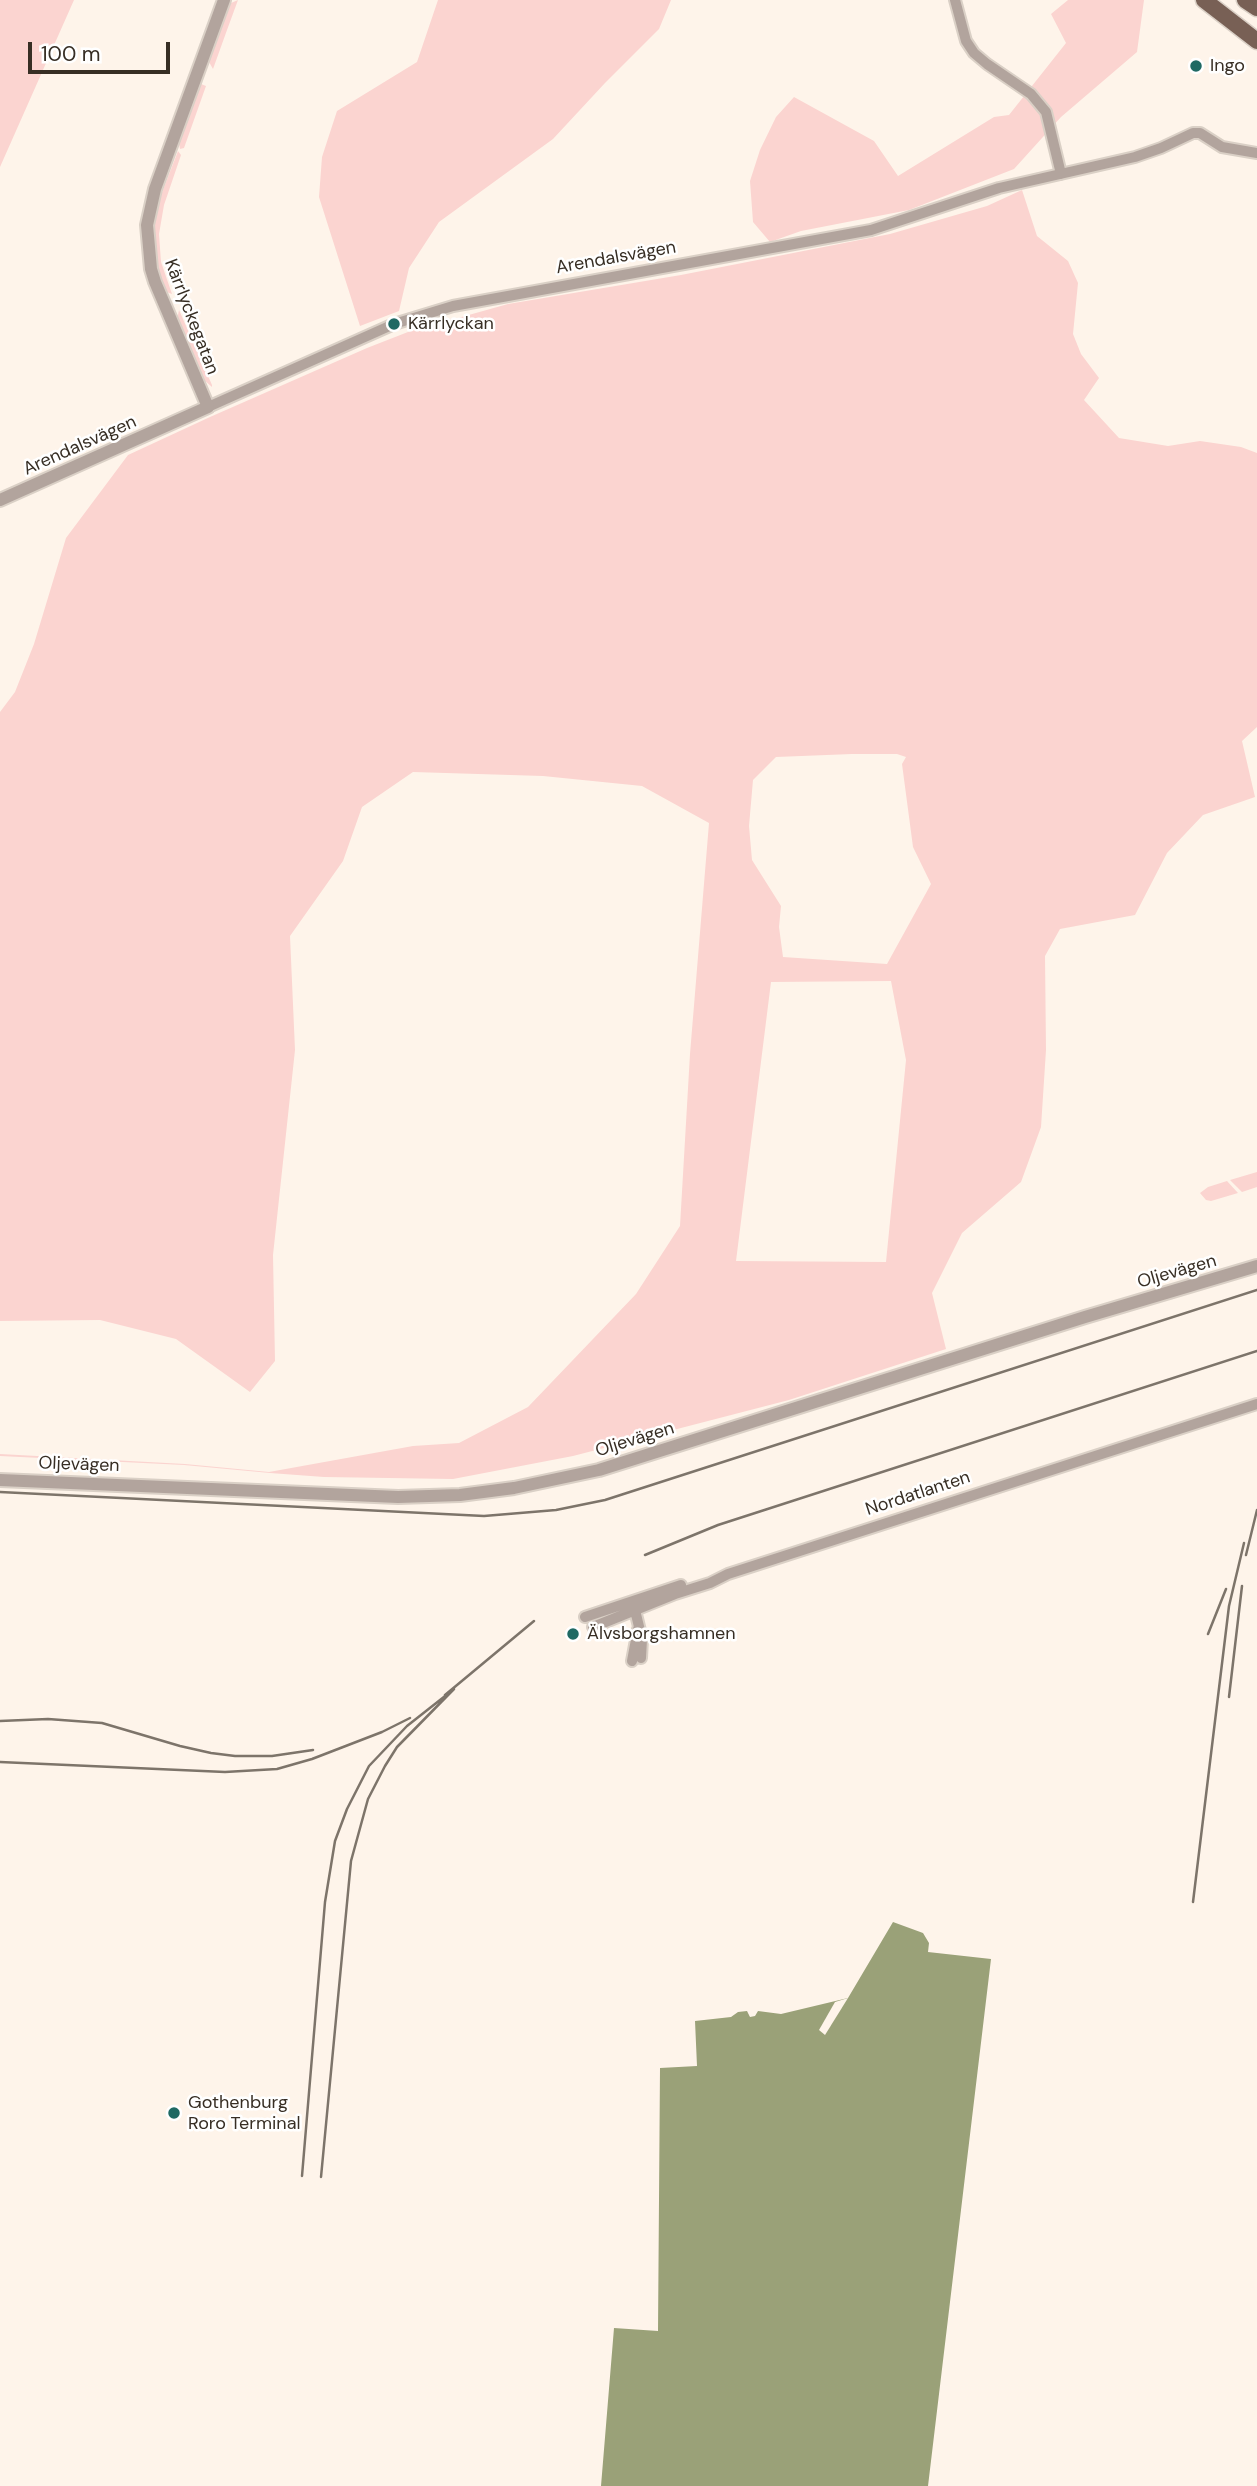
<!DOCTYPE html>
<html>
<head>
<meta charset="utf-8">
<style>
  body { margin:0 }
  #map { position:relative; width:1257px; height:2486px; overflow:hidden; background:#fef4ea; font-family:"DM Sans",sans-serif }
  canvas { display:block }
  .scale { position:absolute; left:28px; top:42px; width:142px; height:32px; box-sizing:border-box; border:4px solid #372e24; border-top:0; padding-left:9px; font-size:21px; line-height:24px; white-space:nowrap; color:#372e24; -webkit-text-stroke:5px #fff; paint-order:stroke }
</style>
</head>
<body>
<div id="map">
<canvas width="1257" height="2486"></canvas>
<div class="scale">100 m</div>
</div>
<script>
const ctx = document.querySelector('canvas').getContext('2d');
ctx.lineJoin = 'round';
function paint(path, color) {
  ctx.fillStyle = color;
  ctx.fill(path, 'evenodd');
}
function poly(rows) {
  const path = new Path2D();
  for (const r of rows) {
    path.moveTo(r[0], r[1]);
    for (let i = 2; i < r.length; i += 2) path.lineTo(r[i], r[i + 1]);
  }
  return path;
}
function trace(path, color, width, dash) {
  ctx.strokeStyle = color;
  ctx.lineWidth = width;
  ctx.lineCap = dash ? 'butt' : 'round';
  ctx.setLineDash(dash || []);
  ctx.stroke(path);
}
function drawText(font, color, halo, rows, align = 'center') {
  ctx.font = font + ' "DM Sans",sans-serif';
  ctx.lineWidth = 5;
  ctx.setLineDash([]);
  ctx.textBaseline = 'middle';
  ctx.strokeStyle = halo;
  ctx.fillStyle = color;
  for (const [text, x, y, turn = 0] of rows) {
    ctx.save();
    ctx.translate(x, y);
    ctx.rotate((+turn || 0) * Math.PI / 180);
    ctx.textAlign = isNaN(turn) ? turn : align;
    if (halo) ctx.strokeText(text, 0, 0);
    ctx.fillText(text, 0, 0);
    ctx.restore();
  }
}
paint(poly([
  [0,0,74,0,0,167],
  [238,0,227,30,213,69,209,62,219,34,231,3],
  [438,0,671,0,659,29,605,83,553,139,439,222,409,268,399,311,360,326,319,197,322,157,337,111,417,62],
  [1068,0,1144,0,1137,52,1061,117,1014,169,909,210,801,231,770,242,753,222,750,181,760,150,776,117,794,97,874,141,898,176,994,117,1009,115,1066,43,1051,14],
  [201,84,206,86,184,148,180,149,179,144],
  [178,151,181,155,164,205,159,234,161,262,172,294,164,291,154,259,153,228,161,195],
  [1022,190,1037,236,1068,261,1078,283,1073,334,1081,354,1099,378,1084,400,1119,438,1168,446,1200,441,1241,447,1257,453,1257,727,1242,741,1255,797,1203,815,1167,853,1135,915,1060,929,1045,956,1046,1050,1041,1127,1021,1182,962,1233,932,1293,946,1349,789,1400,573,1456,453,1479,324,1477,270,1473,184,1465,0,1456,0,1454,185,1464,269,1472,413,1446,459,1443,528,1407,636,1294,680,1226,690,1054,709,823,642,786,543,776,413,772,362,807,343,861,290,936,295,1050,273,1255,275,1361,250,1392,176,1339,100,1320,0,1321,0,712,15,692,34,644,66,538,128,455,210,417,367,348,408,332,508,304,681,275,890,234,987,206],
  [852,754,897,754,906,757,902,764,913,847,931,884,887,964,783,957,779,927,781,906,752,860,749,826,753,780,776,757],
  [891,981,906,1060,886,1262,736,1261,771,982],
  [179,310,212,385,212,387,204,380,177,320],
  [1257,1172,1257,1187,1242,1192,1230,1180],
  [1227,1181,1238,1193,1211,1201,1206,1200,1200,1193,1208,1187]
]), '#fbd4d0');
paint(poly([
  [893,1922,923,1933,929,1943,928,1952,991,1959,928,2486,601,2486,614,2328,658,2331,660,2068,697,2066,695,2021,731,2017,738,2012,747,2011,750,2017,755,2016,758,2011,781,2014,848,1998]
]), '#9aa178');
paint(poly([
  [848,1998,825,2035,819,2030,835,2002]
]), '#fef4ea');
const minor = poly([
  [955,0,966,41,974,53,987,64,1031,94,1046,112,1061,174],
  [208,407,394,324,453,306,871,230,999,188,1135,157,1161,148,1193,133,1200,133,1222,147,1257,153],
  [634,1606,642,1639,641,1658],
  [585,1617,681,1585],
  [593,1627,675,1594,710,1583,728,1574,1257,1404],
  [632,1661,638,1629]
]);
const tertiary = poly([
  [0,500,208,407,155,282,151,269,147,225,155,189,224,0],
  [0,1480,398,1497,460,1495,514,1488,599,1470,1085,1317,1257,1266]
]);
const primary = poly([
  [1204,0,1257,41],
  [1245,0,1257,8]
]);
trace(minor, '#dad0c6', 14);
trace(tertiary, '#dad0c6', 16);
trace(primary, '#dad0c6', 19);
trace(minor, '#b2a49d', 10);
trace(tertiary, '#b2a49d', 12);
trace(primary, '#786055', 16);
trace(poly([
  [0,1492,484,1516,556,1510,605,1500,1257,1290],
  [645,1555,718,1525,1257,1351],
  [1246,1555,1257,1510],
  [1208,1634,1226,1589],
  [445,1695,534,1621],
  [1229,1697,1242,1586],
  [0,1721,48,1719,102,1723,180,1746,211,1753,235,1756,272,1756,313,1750],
  [0,1762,225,1772,277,1769,312,1759,382,1732,410,1718],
  [1193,1902,1229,1606,1244,1543],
  [302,2176,325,1902,335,1841,347,1809,369,1766,407,1726,454,1689,397,1747,385,1766,368,1799,351,1861,321,2177]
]), '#7d746a', 2.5);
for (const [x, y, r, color] of [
  [1196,66,7,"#1f6963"],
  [394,324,7,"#1f6963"],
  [573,1634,7,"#1f6963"],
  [174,2113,7,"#1f6963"]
]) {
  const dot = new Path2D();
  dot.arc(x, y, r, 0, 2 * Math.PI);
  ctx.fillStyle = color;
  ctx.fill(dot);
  trace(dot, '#fff', 2.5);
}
drawText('18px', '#372e24', '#fff', [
  ["Ingo",1210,66],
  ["Kärrlyckan",408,324],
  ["Älvsborgshamnen",587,1634],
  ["Gothenburg",188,2103],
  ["Roro Terminal",188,2124]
], 'left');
drawText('18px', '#372e24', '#fff', [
  ["Arendalsvägen",616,258,-10],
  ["Kärrlyckegatan",191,317,69],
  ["Arendalsvägen",80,446,-24],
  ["Oljevägen",1177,1272,-16],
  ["Oljevägen",635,1440,-17],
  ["Oljevägen",79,1465,2],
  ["Nordatlanten",918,1494,-18]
]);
</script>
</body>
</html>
